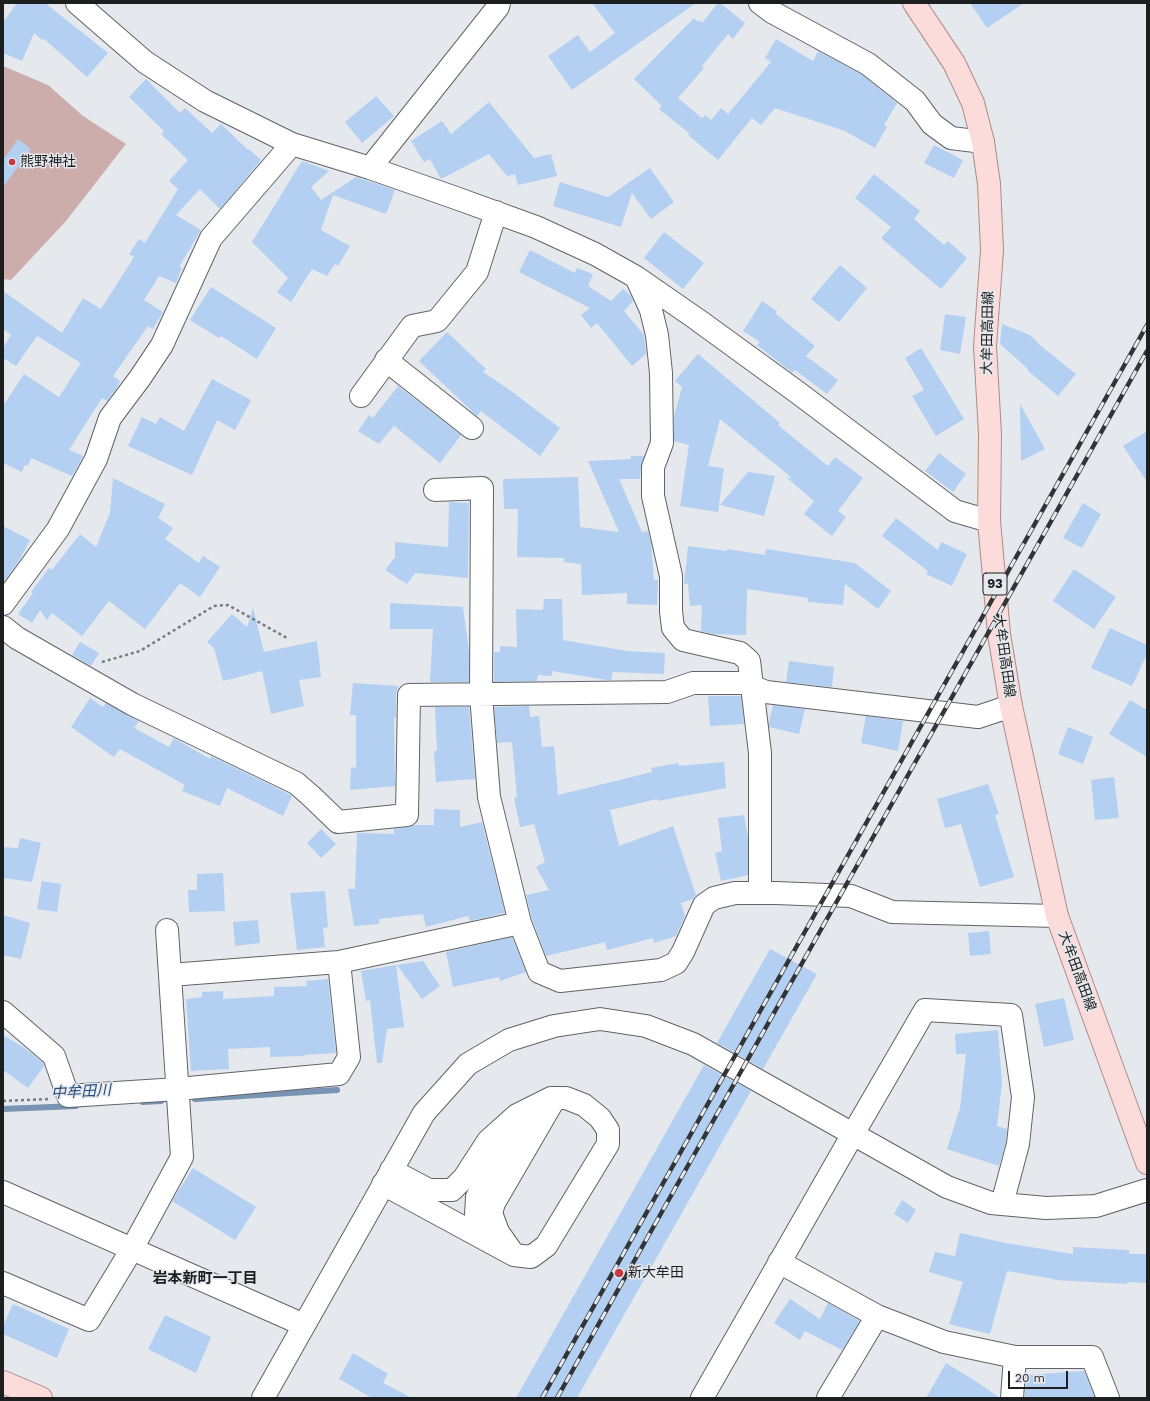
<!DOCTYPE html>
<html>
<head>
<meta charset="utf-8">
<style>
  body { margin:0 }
  #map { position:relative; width:1150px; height:1401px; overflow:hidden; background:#e5e9ed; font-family:"Work Sans",sans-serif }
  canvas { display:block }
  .frame { position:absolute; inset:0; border:4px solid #1d1e20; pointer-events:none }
  .scale { position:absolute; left:1008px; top:1371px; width:60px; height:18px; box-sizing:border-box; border:2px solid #1d1e20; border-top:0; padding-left:5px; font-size:12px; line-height:14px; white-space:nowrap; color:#1d1e20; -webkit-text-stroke:3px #e5e9ed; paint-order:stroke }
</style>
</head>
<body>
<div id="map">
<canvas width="1150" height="1401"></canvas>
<div class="frame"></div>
<div class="scale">20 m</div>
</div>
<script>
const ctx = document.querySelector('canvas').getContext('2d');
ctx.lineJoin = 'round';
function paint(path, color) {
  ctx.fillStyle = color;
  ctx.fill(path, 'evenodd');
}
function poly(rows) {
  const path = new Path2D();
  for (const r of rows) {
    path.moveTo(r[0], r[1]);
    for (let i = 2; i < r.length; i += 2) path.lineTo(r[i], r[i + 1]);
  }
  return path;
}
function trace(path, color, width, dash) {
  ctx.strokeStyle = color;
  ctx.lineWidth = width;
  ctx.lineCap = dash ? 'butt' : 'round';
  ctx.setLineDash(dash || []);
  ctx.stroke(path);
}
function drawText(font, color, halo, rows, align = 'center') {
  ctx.font = font + ' "Work Sans","Noto Sans JP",sans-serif';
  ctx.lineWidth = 3;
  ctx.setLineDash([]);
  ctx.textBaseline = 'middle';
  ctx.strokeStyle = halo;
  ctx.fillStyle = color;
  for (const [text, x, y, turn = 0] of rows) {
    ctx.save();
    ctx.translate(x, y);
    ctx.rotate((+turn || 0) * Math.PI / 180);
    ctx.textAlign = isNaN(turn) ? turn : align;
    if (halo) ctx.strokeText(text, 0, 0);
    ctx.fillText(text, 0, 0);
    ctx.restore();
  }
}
paint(poly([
  [3,66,48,85,83,116,126,144,66,221,11,280,3,279]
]), '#cdadab');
trace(poly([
  [195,1099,337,1090],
  [143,1102,161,1101],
  [3,1109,76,1106]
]), '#7893b4', 6);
paint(poly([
  [17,3,45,3,108,53,87,77,43,38,42,40,34,33,22,61,3,53,3,22],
  [592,3,696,3,572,90,548,56,578,35,590,52,615,33],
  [718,3,720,3,745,23,733,39,728,34,702,66,704,68,678,98,702,118,705,115,711,120,721,108,728,114,771,62,765,58,776,39,813,61,818,51,861,74,897,103,884,125,887,127,875,148,845,131,775,108,761,125,752,118,718,160,688,135,690,134,659,109,662,106,634,79,694,18,698,22,699,20,702,23],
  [970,3,1024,3,987,28],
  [146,79,180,113,185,108,212,133,221,124,248,150,249,149,261,160,220,209,200,189,176,215,201,230,179,267,182,268,176,283,159,276,144,300,163,312,153,329,148,326,113,376,120,381,118,386,107,401,102,398,69,450,83,456,72,476,31,458,28,466,25,465,22,472,3,463,3,406,24,374,59,397,81,363,37,336,16,366,3,358,3,348,11,335,3,329,3,291,62,333,83,298,101,309,134,257,129,254,139,239,145,243,178,189,169,181,188,160,161,134,164,131,129,97],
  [376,96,394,116,362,143,345,122],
  [489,102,534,158,551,154,557,176,518,185,515,174,507,176,489,154,441,179,430,159,424,162,411,141,442,121,451,134],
  [18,139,31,149,3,187,3,160],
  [934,145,963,160,954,178,924,163],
  [302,161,329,171,311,187,321,200,356,177,395,190,386,214,333,195,321,230,350,246,338,266,335,264,327,276,312,269,291,302,277,292,288,278,252,242],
  [650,168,674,202,651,219,632,193,621,227,553,206,560,182,608,197],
  [874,174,920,211,914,219,944,245,948,241,967,258,941,289,881,238,891,227,855,198],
  [664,232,704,263,683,289,644,258],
  [530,250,575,273,577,268,593,274,588,286,611,301,623,289,631,296,633,301,624,311,644,335,646,354,632,366,597,323,591,328,581,315,590,308,519,272],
  [840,265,867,288,839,322,811,299],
  [211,287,276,328,257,359,221,336,219,338,190,320],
  [762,301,777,311,775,313,815,346,806,356,838,380,827,394,795,370,792,373,790,371,757,345,760,342,743,331],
  [945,314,966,317,960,354,940,350],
  [1002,324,1030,335,1041,346,1076,374,1058,396,1027,370,1028,369,1000,344],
  [447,332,486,369,483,372,507,388,560,428,540,456,481,411,477,416,419,361],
  [921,348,964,419,936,436,912,396,924,390,905,358],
  [698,354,780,423,778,425,828,466,835,457,863,478,838,511,846,517,832,536,804,514,814,501,786,477,792,478,720,419,708,466,724,468,718,512,680,506,689,445,674,441,674,417,682,387,675,381],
  [212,379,251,400,235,430,217,420,192,475,128,446,142,417,156,424,160,417,184,431],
  [398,386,461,435,440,463,394,426,379,444,358,431,369,415,373,418],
  [1020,404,1045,449,1021,461],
  [1147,431,1147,482,1123,446],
  [939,453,966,474,953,492,925,471],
  [631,456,644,456,641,467,640,479,619,479,642,532,648,531,651,542,654,580,658,580,657,605,627,604,627,593,582,595,581,564,564,562,564,558,517,557,518,509,504,509,503,479,578,477,580,527,619,532,588,461,631,459],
  [748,472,775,476,764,516,720,505],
  [113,478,165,504,158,518,173,528,165,539,199,563,203,556,220,567,200,597,180,583,145,629,109,601,82,636,52,613,47,620,40,610,32,623,18,614,33,593,31,592,49,568,52,570,80,534,96,547,110,513],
  [449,502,469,503,468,578,415,573,407,584,385,570,395,557,395,542,448,547],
  [1083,503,1101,514,1082,548,1063,538],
  [896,518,938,550,941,542,967,554,952,586,926,574,928,571,882,536],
  [3,526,30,540,20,559,3,583],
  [688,546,727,551,727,549,765,555,766,549,855,563,891,591,878,609,845,584,843,605,808,602,808,598,747,589,746,635,712,634,701,631,702,605,690,606,688,584,684,584],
  [1074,569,1116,597,1094,629,1053,601],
  [544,599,562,599,563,640,627,651,665,653,664,674,613,672,611,680,607,680,552,671,552,676,538,675,537,681,494,682,494,652,500,652,500,646,517,647,516,609,543,610],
  [390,603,463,607,469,651,469,682,430,682,433,629,390,629],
  [253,608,264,652,317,641,321,677,299,680,304,706,271,714,262,671,223,681,214,648,207,642,232,614,247,627],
  [1110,628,1147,645,1147,654,1132,686,1091,668],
  [80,642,99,653,91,666,72,655],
  [789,661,834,667,832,687,786,682],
  [353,683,398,686,396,695,396,718,394,718,395,786,350,790,351,767,356,768,356,715,350,715],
  [708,696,741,696,744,724,710,726],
  [90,698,103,707,106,703,139,721,134,728,169,747,174,738,210,759,211,756,289,794,292,796,283,816,227,788,220,806,182,791,185,785,120,749,114,757,71,727],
  [1130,700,1147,710,1147,757,1109,734],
  [773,705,805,709,799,734,769,727,769,722],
  [529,706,530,717,539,716,542,747,554,746,558,795,652,772,651,768,679,763,679,766,724,762,726,788,658,801,657,799,610,810,619,846,673,826,696,895,693,899,681,903,685,916,676,936,654,943,653,938,607,950,605,942,546,956,532,919,526,895,549,890,536,867,545,862,534,824,520,827,514,798,517,797,512,742,497,743,494,707],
  [435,707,469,707,475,779,436,782,434,751,437,751],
  [866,716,903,721,898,751,861,743],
  [1068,727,1093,737,1083,764,1058,754],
  [1114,777,1119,818,1095,820,1091,780],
  [988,784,999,814,995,815,1014,877,980,887,961,824,945,828,937,799],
  [434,809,460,810,460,827,482,822,505,913,470,921,468,916,426,927,423,914,379,919,379,924,354,926,348,889,355,889,357,833,394,834,394,829,408,827,414,825,434,825],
  [744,815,748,838,748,875,721,881,715,853,722,851,718,818],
  [321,829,336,844,321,858,307,843],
  [20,838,41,843,32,882,3,878,3,847,18,848],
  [223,873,225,911,189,912,188,890,197,890,197,874],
  [42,881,61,884,57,912,37,909],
  [325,891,328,927,323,928,325,947,297,950,290,893],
  [3,915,30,923,21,959,3,955],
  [258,920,260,943,235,946,233,922],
  [989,931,991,954,970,956,968,933],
  [512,937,526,972,500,981,499,977,453,987,446,952],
  [770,949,817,974,763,1069,717,1043],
  [423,961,440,986,422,999,397,965],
  [396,965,404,1027,387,1029,382,1063,377,1063,370,1000,366,1001,361,971],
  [328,979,336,1053,304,1055,304,1056,270,1057,270,1047,228,1049,229,1069,191,1071,186,999,202,997,202,992,223,991,223,999,274,996,274,987,307,986,306,981],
  [1064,998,1074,1040,1044,1047,1035,1004],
  [998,1030,1002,1083,997,1126,1007,1129,1006,1142,999,1166,947,1149,960,1108,966,1054,956,1054,955,1034],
  [3,1035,23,1047,43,1063,44,1066,28,1088,3,1070],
  [704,1065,751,1091,577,1398,516,1398],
  [193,1168,256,1207,235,1240,172,1201],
  [902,1200,916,1210,908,1223,894,1214],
  [960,1233,1006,1243,1073,1254,1073,1247,1129,1250,1129,1254,1147,1254,1147,1283,1127,1282,1127,1284,1054,1280,1054,1279,1007,1271,990,1334,949,1324,963,1282,929,1272,935,1252,955,1256],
  [790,1299,820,1319,828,1303,860,1321,842,1350,805,1331,800,1340,774,1323],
  [13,1304,69,1329,57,1358,3,1334,3,1326],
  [165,1315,211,1337,196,1373,148,1349],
  [353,1353,388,1374,383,1383,412,1398,372,1398,339,1379],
  [946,1363,977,1382,1000,1398,926,1398],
  [1084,1371,1095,1398,1025,1398,1026,1375]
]), '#b3cff2');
const minor = poly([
  [77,3,145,62,205,101,292,144,370,168,453,197,536,227,595,254,636,277,698,320,797,392,955,511,989,521],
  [760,3,772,12,868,64,915,101,932,124,951,138,983,142],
  [370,168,498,7,499,3],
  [636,277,651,310,657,335,661,373,662,443,653,467,653,496,671,576,671,611,673,628,683,640,740,653,749,661,760,753,760,893],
  [386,360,472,428],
  [361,396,412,326,437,321,477,272,496,212],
  [435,490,482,488,481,695,489,797,520,923,539,972,560,981,661,970,676,963,683,952,704,905,714,898,735,893,776,893,851,896,892,912,1057,916],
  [3,604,58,529,96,459,110,418,140,378,162,345,211,238,292,144],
  [3,627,17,638,132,704,296,783,311,796,338,822,407,815,409,695,667,692,693,683,744,683,766,692,978,717,1011,706],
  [170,975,339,962,520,923],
  [3,1012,54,1056,68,1096,178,1089,339,1074,349,1057,339,962],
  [383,1184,514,1255,531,1257,546,1246,608,1144,608,1130,600,1118,584,1105,566,1098,551,1098,517,1115,488,1141,464,1178,452,1190,429,1190,391,1170],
  [3,1192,304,1325],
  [484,1238,476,1215,477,1197,522,1118],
  [512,1252,498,1232,491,1213,494,1203,555,1098],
  [779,1262,877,1316,944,1342,1015,1357,1092,1357,1108,1398],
  [3,1283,89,1320,132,1249,182,1157,167,930],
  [263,1398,424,1113,468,1064,509,1040,554,1026,600,1019,646,1026,693,1044,947,1187,991,1203,1046,1208,1096,1206,1147,1190],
  [702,1398,853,1134,925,1010,1011,1015,1023,1097,1018,1144,1002,1204],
  [828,1398,877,1316],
  [1012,1398,1015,1357]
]);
const major = poly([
  [914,3,954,63,973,103,983,142,989,184,992,250,985,346,990,434,989,521,999,634,1011,706,1057,916,1147,1163],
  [3,1382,41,1398]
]);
trace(minor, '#606367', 24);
trace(major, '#ad8b89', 24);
trace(poly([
  [102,662,140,651,214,606,228,605,287,638],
  [3,1101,48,1099]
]), '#787b7e', 2.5, [3, 3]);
trace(minor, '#fff', 22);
trace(major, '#fcdcda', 22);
const rail = poly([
  [542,1398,1147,325],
  [557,1398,1147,351]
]);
trace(rail, '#333437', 4.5);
trace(rail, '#e5e9ed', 3, [9]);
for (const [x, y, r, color] of [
  [12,162,4,"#c93942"],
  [619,1273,5,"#c93942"]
]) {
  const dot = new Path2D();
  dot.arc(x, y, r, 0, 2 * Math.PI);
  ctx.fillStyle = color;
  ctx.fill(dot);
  trace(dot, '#e5e9ed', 1.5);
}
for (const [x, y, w] of [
  [995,584,24]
]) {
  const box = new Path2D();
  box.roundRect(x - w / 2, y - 11, w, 22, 3);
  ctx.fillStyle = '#e5e9ed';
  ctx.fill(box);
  trace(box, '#1d1e20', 1);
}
drawText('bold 13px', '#1d1e20', null, [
  ["93",995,584]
]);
drawText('14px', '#1d1e20', '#e5e9ed', [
  ["熊野神社",20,162],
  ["新大牟田",628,1273]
], 'left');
drawText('14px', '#1d1e20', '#e5e9ed', [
  ["大牟田高田線",988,333,-89],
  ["大牟田高田線",1004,656,82],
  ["大牟田高田線",1077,971,70]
]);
drawText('italic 15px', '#254c79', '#e5e9ed', [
  ["中牟田川",81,1092,-3]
]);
drawText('bold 15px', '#1d1e20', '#e5e9ed', [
  ["岩本新町一丁目",205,1279]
]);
</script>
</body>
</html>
